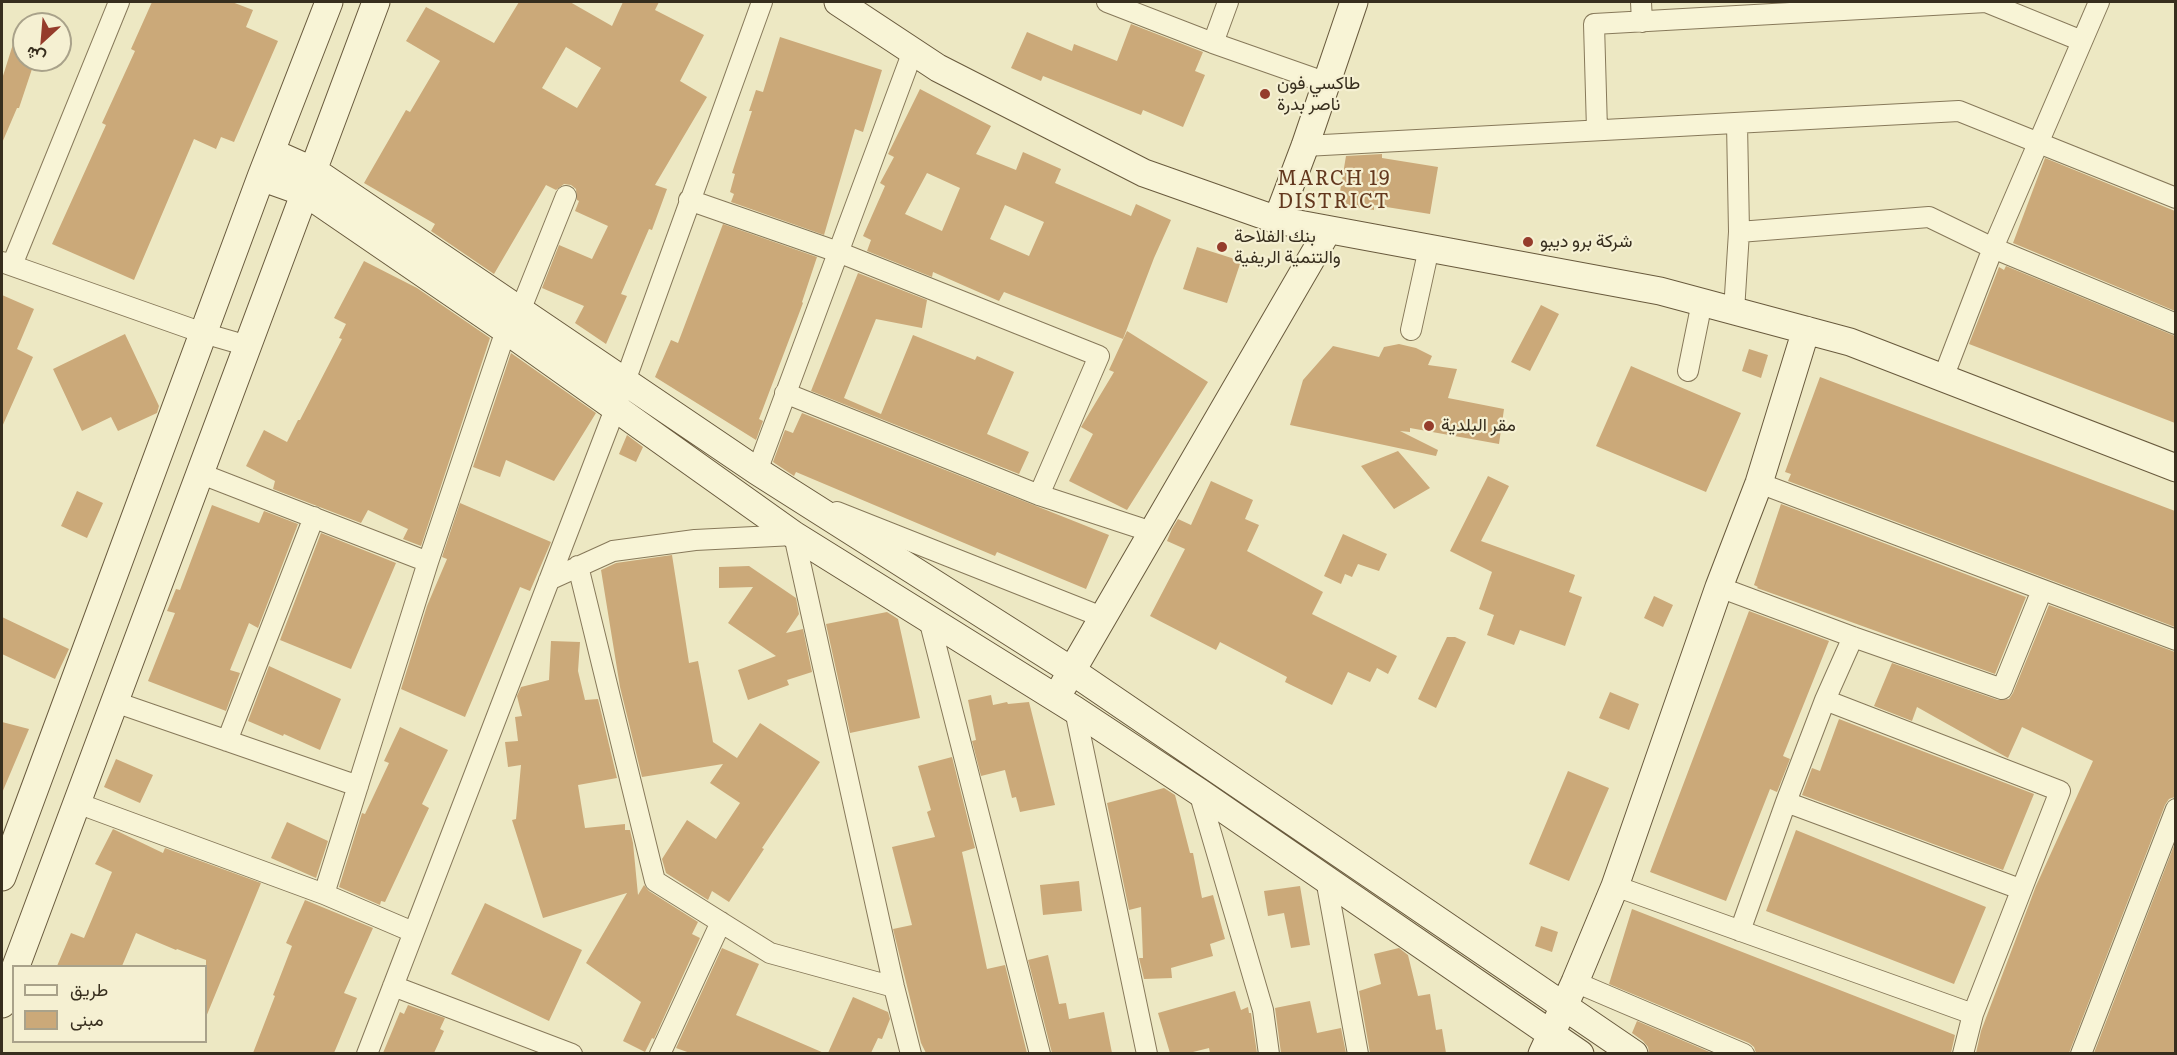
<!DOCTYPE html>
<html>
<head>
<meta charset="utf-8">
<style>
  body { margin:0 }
  #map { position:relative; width:2177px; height:1055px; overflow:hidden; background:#ede8c3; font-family:Literata,Vazirmatn,serif }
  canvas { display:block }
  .frame { position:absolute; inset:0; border:3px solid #372e1e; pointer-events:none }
  .legend { position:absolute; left:12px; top:965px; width:195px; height:78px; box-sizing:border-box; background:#f5f0d2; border:2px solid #a9a28a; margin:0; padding:8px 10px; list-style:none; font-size:18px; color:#372e1e }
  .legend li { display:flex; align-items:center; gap:12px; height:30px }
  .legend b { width:30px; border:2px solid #a9a28a }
  .north { position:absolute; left:12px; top:12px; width:60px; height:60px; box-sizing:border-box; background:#f5f0d2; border:2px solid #a9a28a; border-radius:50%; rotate:206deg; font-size:16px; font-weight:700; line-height:24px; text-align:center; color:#372e1e }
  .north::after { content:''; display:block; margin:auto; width:21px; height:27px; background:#953c2b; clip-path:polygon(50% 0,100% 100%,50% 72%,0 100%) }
</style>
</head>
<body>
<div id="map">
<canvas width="2177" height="1055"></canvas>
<div class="frame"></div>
<ul class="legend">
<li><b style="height:8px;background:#f8f4d6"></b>طريق</li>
<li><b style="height:16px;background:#cba979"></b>مبنى</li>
</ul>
<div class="north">ش</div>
</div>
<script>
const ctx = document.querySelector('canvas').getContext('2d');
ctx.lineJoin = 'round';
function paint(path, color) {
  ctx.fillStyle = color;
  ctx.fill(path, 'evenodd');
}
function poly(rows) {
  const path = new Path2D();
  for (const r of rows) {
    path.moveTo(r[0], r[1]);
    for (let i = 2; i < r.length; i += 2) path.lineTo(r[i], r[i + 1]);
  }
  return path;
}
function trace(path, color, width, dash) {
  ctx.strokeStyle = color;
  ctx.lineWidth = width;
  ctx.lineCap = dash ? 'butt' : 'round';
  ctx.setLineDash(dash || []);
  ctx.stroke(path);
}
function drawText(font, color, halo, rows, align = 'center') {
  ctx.font = font + ' Literata,Vazirmatn,serif';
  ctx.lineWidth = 4.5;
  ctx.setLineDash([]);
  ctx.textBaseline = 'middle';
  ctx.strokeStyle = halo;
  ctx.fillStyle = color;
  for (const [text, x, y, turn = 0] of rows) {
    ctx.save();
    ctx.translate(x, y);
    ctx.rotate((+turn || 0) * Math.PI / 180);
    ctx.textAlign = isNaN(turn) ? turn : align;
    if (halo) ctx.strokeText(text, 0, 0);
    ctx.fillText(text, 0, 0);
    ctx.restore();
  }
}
paint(poly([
  [152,2,232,2,253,10,246,27,278,41,234,142,221,137,216,149,194,139,134,280,52,244,106,125,102,123,135,51,131,49],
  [519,2,570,2,612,26,623,2,659,2,655,10,704,35,680,81,707,97,655,185,667,189,652,230,649,229,621,294,627,296,606,344,575,323,584,306,542,288,559,245,592,259,608,226,575,211,579,201,577,200,576,189,571,185,564,184,556,190,546,185,494,274,431,231,435,224,364,183,406,110,410,112,440,61,406,41,426,7,494,43],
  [566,47,601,68,577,108,542,88],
  [20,22,24,22,24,60,35,60,19,108,17,108,2,143,2,79],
  [1131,24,1203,52,1195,71,1205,75,1183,127,1143,110,1141,115,1043,76,1041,81,1011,68,1027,32,1072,51,1074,44,1117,61],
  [780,37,882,70,863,132,855,129,824,235,731,202,734,194,730,192,735,174,732,173,752,111,749,111,756,90,763,92],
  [920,89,991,126,976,154,1016,170,1023,152,1061,169,1055,183,1131,216,1136,204,1171,220,1154,258,1123,339,1004,292,999,301,933,272,932,277,867,251,871,240,863,236,885,186,880,183,894,157,888,154],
  [927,173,960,188,942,231,905,214],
  [1005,205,1044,222,1029,256,990,239],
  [1382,154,1382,158,1438,167,1430,214,1374,205,1374,210,1338,204,1346,156],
  [2045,158,2175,211,2175,311,2013,243],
  [723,224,817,257,802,302,803,303,759,419,763,421,756,440,655,377,671,340,678,343],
  [1197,247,1241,261,1227,303,1183,289],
  [364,261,417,288,490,338,421,546,403,539,408,529,368,510,361,523,273,489,275,481,246,466,264,430,287,442,298,420,300,420,342,339,339,338,346,324,334,318],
  [2006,266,2175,336,2175,423,1969,344,1999,267,2004,270],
  [858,273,927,300,922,328,876,319,844,398,881,414,913,335,975,360,977,356,1014,372,987,434,1029,452,1019,474,811,391],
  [2,295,34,309,17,349,33,357,2,427],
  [1541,305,1559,314,1530,371,1511,362],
  [1127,331,1208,382,1127,510,1069,481,1093,434,1081,427,1114,372,1109,370],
  [125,334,159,406,157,413,118,431,111,417,82,431,53,369],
  [1399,344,1416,348,1432,356,1428,365,1457,369,1448,398,1504,409,1499,444,1410,428,1410,432,1400,431,1438,450,1436,456,1290,425,1303,380,1333,346,1379,357,1384,347],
  [1749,349,1768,355,1761,378,1742,371],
  [511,353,596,413,554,481,506,460,500,477,473,467],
  [1631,366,1741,413,1706,492,1596,446],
  [1820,377,2175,511,2175,627,1788,481,1791,474,1785,472],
  [802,413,1109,535,1086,589,997,552,995,556,796,472,794,476,773,462,785,430,793,433],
  [627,435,643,447,636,462,619,454],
  [1398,451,1430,488,1394,509,1361,466],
  [1488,476,1509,486,1481,541,1575,575,1569,592,1582,597,1565,646,1520,630,1514,645,1487,635,1494,615,1479,609,1492,572,1450,551],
  [1211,481,1253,500,1245,519,1259,525,1247,551,1323,592,1312,614,1397,656,1388,674,1377,668,1370,682,1348,672,1332,705,1285,682,1287,677,1220,642,1216,650,1150,616,1185,549,1167,541,1172,529,1178,519,1191,525],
  [77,491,103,503,87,538,61,526],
  [460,503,551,542,530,591,520,587,465,717,401,689,427,606,447,559,442,557],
  [1781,504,2026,597,1995,674,1757,588,1758,587,1754,585],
  [212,505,259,523,264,511,298,524,258,628,249,623,230,670,240,673,226,711,148,681,175,613,167,611,176,589,180,590],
  [321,533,396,563,351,669,280,640],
  [1343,534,1387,554,1379,571,1358,564,1352,577,1345,574,1341,584,1324,576],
  [672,555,689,663,698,661,713,742,737,758,760,723,820,762,762,848,764,849,729,902,712,891,708,900,666,873,662,859,687,820,716,839,740,803,710,783,723,764,642,777,620,687,601,570,616,563],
  [749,566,796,598,799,614,786,633,803,629,812,672,787,680,789,685,748,700,738,670,776,656,728,623,753,587,719,588,719,567],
  [1654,596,1673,605,1663,627,1644,618],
  [2049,605,2175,652,2175,797,2169,799,2165,805,2069,1053,1976,1053,1981,1031,2036,886,2093,761,2022,727,2008,758,1917,707,1912,721,1874,706,1892,663,1998,700,2009,699,2013,693],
  [1749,611,1829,641,1783,756,1790,759,1777,792,1770,789,1726,901,1650,872],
  [887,612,898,619,920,718,850,733,826,624],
  [2,617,69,649,55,679,2,654],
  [1447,637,1455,637,1466,642,1436,708,1418,699],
  [551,641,580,642,578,671,585,700,598,699,617,778,578,785,585,828,625,824,625,830,630,830,633,843,638,895,644,885,649,891,698,922,692,934,700,938,654,1039,652,1038,645,1052,623,1041,641,1002,586,963,627,893,543,918,512,820,516,819,521,765,508,767,505,742,518,741,515,717,522,716,517,696,521,687,549,680],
  [269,666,341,699,320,750,284,734,283,736,248,721],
  [1610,692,1639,704,1629,730,1599,718],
  [991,695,993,705,1007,702,1008,704,1029,702,1055,805,1020,812,1016,797,1012,798,1005,770,981,776,972,741,976,740,968,700],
  [1839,719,2034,794,2003,870,1802,795,1812,768,1820,771],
  [2,722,29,729,2,793],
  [400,727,448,750,422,804,429,808,385,902,381,901,380,905,339,887,362,813,365,814,389,763,384,761],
  [952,757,975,848,962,852,987,969,1005,965,1027,1053,926,1053,921,1043,893,929,912,925,892,847,935,837,927,812,931,810,918,766],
  [116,759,153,775,140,803,104,787],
  [1568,771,1609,788,1569,881,1529,864],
  [1164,788,1175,795,1190,853,1193,853,1202,898,1213,895,1225,939,1210,944,1213,956,1171,968,1172,978,1144,979,1139,958,1143,958,1141,907,1129,910,1107,803],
  [287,822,328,841,316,878,271,858],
  [113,829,163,853,165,848,261,883,206,1017,206,960,177,949,176,950,136,933,122,966,57,966,71,933,84,938,112,872,95,864],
  [1796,830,1986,907,1954,984,1766,911],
  [2175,843,2175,1053,2094,1053],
  [1079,881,1082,911,1043,915,1040,885],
  [1300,886,1310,945,1291,948,1284,913,1268,916,1264,891],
  [305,900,373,928,344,993,357,998,334,1053,253,1053,275,996,273,995,292,946,286,943],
  [485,903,582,950,549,1021,451,974],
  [1632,909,1955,1035,1951,1053,1756,1053,1754,1047,1749,1043,1609,984],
  [1541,926,1558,932,1552,952,1535,946],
  [722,948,759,964,736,1015,824,1053,690,1053,676,1048],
  [1399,948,1408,955,1418,996,1430,994,1436,1030,1442,1029,1446,1053,1370,1053,1359,991,1381,984,1374,954],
  [1048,955,1059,1004,1066,1003,1069,1019,1104,1012,1112,1053,1052,1053,1028,960],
  [1235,991,1241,1010,1248,1007,1249,1013,1251,1013,1257,1053,1210,1053,1209,1048,1189,1053,1170,1053,1158,1013],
  [853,997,888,1012,890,1019,882,1039,878,1038,871,1053,828,1053],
  [1310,1001,1317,1033,1341,1028,1346,1053,1281,1053,1275,1008],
  [408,1005,445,1018,440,1029,444,1031,434,1053,383,1053,400,1012,404,1014],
  [1637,1021,1712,1053,1649,1053,1648,1047,1643,1041,1632,1033]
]), '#cba979');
const street = poly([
  [1107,2,1213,43,1327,83],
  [1641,2,1642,22],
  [1213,43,1228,2],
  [1597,130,1594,24,1986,2,2082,41],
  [1305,146,1959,111,2176,198],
  [689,200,838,252,1099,356,1039,495],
  [1739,232,1929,217,1993,248,2176,324],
  [2,262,203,333,248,346],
  [12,265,119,2],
  [520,311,566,196],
  [1734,311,1739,232,1737,123],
  [1411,330,1429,248],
  [1688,371,1702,302],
  [1943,378,1993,248,2099,2],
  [785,393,1039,495,1152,532],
  [757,471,913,51],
  [199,473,428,562],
  [1759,483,2176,640],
  [837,512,1102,617],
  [578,566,655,881,770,953,894,987],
  [549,580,613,551,695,540,794,535,894,987,911,1054],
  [1719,587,1853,637,2002,689,2042,590],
  [929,619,1040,1054],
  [1825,700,2060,791,1973,1014,1963,1054],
  [115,702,358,786],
  [1075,710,1147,1054],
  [227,741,314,517],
  [1199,792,1263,1010,1269,1054],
  [1786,802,2020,889],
  [77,803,324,894,413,932],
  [1326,879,1358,1054],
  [1615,886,1973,1014],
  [324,894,428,562,506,330],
  [1740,931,1786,802,1825,700,1853,637],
  [1575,982,1744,1054],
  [393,986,572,1054],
  [367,1054,615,409,762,2],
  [660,1054,721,922],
  [2081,1054,2176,809]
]);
const secondary = poly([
  [838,2,938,68,1144,173,1277,220,1660,291,1850,342,2176,468],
  [271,152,314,171,757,471,1072,671,1634,1054],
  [261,177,306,193,506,330,794,535,1075,710,1199,792,1580,1054],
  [1277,220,1305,146,1354,2],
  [1063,686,1328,230],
  [2,877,261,177,329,2],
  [16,966,376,2],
  [2,1004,14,972],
  [1542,1054,1575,982,1615,886,1719,587,1759,483,1806,330]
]);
trace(street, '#87795a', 22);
trace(secondary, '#695a3d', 29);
trace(street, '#f8f4d6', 20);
trace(secondary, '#f8f4d6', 27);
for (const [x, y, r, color] of [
  [1265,94,6,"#953c2b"],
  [1528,242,6,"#953c2b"],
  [1222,247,6,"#953c2b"],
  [1429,426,6,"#953c2b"]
]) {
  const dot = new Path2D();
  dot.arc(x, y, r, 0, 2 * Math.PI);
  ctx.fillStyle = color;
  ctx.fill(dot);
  trace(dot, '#f5f0d2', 2);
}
drawText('18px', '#372e1e', '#f5f0d2', [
  ["طاكسي فون",1277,84],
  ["ناصر بدرة",1277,105],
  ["بنك الفلاحة",1234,237],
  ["والتنمية الريفية",1234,258],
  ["شركة برو ديبو",1540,242],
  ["مقر البلدية",1441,426]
], 'left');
ctx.letterSpacing = '1.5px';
drawText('20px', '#63381e', '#f5f0d2', [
  ["MARCH 19",1334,179],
  ["DISTRICT",1334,202]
]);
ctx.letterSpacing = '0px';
</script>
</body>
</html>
